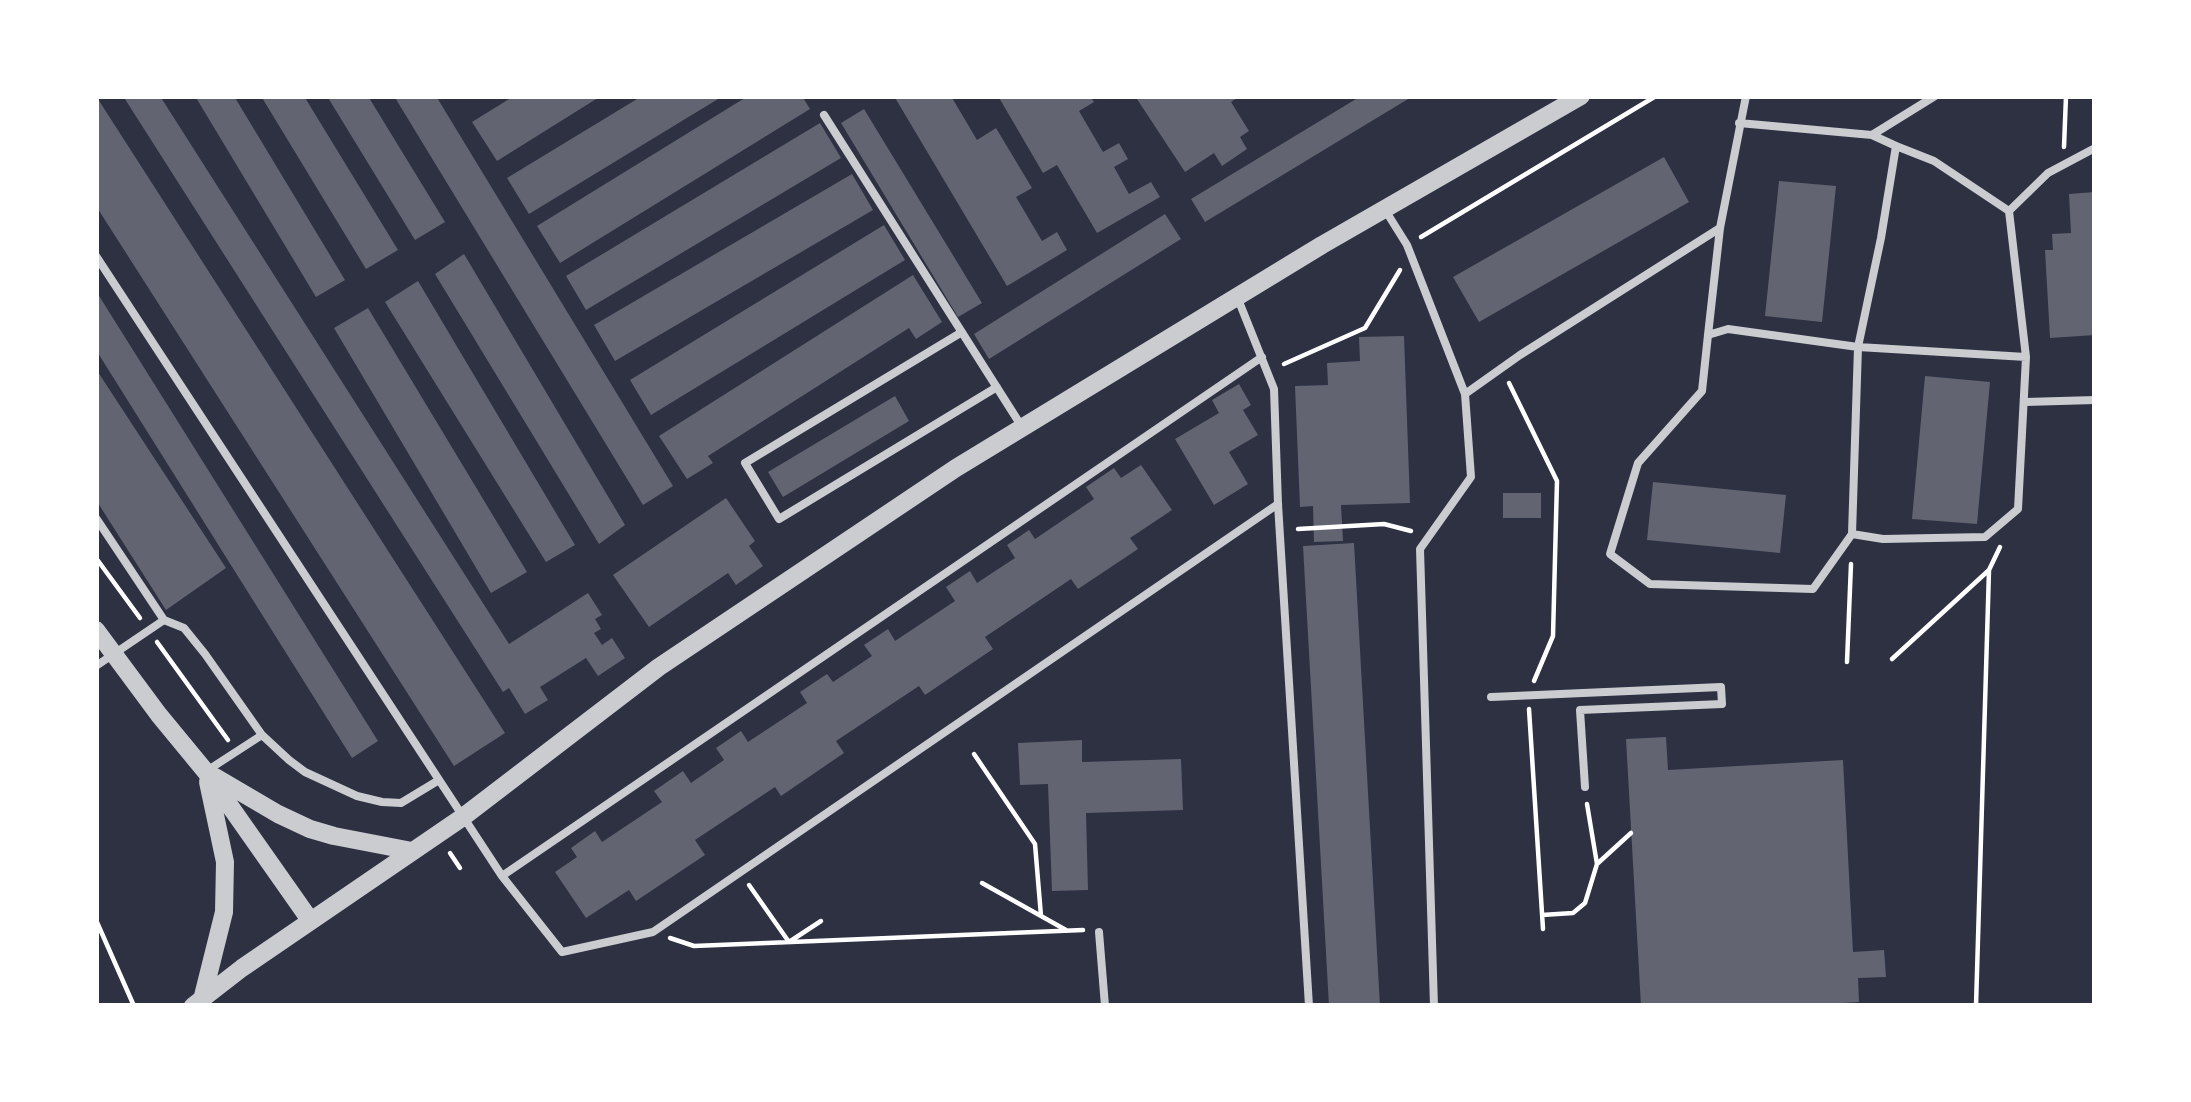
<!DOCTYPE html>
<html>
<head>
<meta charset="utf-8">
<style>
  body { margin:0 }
  #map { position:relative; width:2191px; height:1102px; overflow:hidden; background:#2d3142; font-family:"Times New Roman",serif }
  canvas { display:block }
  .frame { position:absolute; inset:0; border:99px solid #fff; pointer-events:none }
</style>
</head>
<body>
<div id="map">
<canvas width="2191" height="1102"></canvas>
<div class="frame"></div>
</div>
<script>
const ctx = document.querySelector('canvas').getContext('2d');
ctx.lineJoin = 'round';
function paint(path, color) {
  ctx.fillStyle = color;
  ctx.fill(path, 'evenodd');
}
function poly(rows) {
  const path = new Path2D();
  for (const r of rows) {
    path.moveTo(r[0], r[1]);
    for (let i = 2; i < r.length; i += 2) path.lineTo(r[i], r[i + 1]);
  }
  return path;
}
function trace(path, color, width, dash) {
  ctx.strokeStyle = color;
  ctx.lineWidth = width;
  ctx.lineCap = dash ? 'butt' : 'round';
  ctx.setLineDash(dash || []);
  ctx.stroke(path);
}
paint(poly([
  [96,96,505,733,454,766,96,206],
  [123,96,160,96,509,644,588,593,602,615,595,619,601,629,594,633,602,645,612,638,625,658,598,676,586,658,540,687,548,700,525,714,509,688,503,692],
  [195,96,234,96,345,280,316,297],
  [261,96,304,96,398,250,366,269],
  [327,96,368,96,445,222,415,240],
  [394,96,436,96,673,486,643,505],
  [514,96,601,96,497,161,472,122],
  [642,96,723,96,529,214,507,178],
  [748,96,802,96,810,109,560,263,537,226],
  [894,96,951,96,977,140,996,128,1032,188,1016,197,1042,241,1057,232,1067,250,1007,286],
  [998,96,1090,96,1094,102,1079,111,1103,152,1119,143,1128,159,1114,167,1129,194,1151,182,1160,197,1097,233,1057,165,1043,173],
  [1135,96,1240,96,1231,102,1249,131,1240,137,1247,149,1222,166,1214,153,1185,172],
  [1361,96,1413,96,1205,222,1191,199],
  [864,109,982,303,958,317,841,123],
  [820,123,841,158,586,310,566,276],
  [1664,157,1689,202,1479,322,1453,277],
  [852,174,873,210,615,361,594,325],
  [1779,181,1836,186,1822,322,1765,316],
  [2095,192,2095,335,2050,338,2045,250,2053,250,2052,234,2071,233,2069,194],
  [1165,214,1181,239,989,359,974,334],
  [884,225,905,260,651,415,630,380],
  [464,254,625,525,599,544,435,274],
  [913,275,942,322,916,339,909,328,708,456,713,463,687,479,659,436],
  [418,281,575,545,546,562,385,302],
  [96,291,378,741,352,758,96,350],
  [368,308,527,572,491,593,334,328],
  [1404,336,1410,503,1341,505,1343,541,1314,542,1313,506,1300,507,1295,386,1328,385,1327,363,1360,361,1359,337],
  [96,369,226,568,166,610,96,500],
  [1925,376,1990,382,1977,524,1912,519],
  [1239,384,1251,405,1243,410,1258,435,1229,452,1248,484,1214,505,1175,439,1219,413,1212,400],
  [895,396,909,421,783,497,768,472],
  [1141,465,1172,510,1130,538,1138,549,1078,589,1071,579,985,637,993,649,925,695,919,686,836,741,844,753,781,796,775,787,695,840,705,855,636,901,629,890,586,918,555,872,577,857,571,848,595,831,602,842,662,802,654,791,683,771,691,783,724,760,716,748,741,731,748,742,807,703,800,692,827,674,833,682,872,656,864,645,888,629,895,641,955,601,946,587,970,571,977,583,1015,558,1007,545,1029,530,1035,539,1094,499,1086,487,1114,468,1121,478],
  [1653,482,1786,495,1780,553,1647,540],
  [1503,493,1541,493,1541,518,1503,518],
  [726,498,755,541,749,546,763,566,736,585,728,573,649,627,613,575],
  [1354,543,1380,1006,1329,1006,1303,546],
  [1666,737,1668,770,1843,760,1853,952,1884,950,1886,977,1858,978,1859,1002,1790,1006,1641,1006,1626,739],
  [1082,740,1082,762,1181,759,1183,810,1086,813,1088,890,1052,891,1048,784,1020,785,1018,743]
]), '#626471');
trace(poly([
  [2064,147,2066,96],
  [1421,237,1656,96],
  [1284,364,1365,328,1400,270],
  [1509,383,1557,481,1553,636,1534,681],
  [1298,529,1384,524,1411,531],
  [96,558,140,618],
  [157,642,228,740],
  [1892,659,1989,570],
  [1847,662,1851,564],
  [1529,709,1543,929],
  [974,754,1035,844,1041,916],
  [1587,804,1597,864],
  [450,853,460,868],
  [982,883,1066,930],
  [749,885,789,942,821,921],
  [1542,915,1573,913,1585,903,1597,864,1631,833],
  [96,920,134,1006],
  [670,938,694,946,1083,930],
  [1976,1006,1989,570,2000,547]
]), '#fff', 4.5);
trace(poly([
  [824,115,1022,427],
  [1739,123,1872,135,1896,146,1881,238,1858,347,2026,357,2018,509,1985,537,1883,539,1852,534],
  [1872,135,1935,96],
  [1896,146,1934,161,2009,211,2026,357],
  [2009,211,2048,173,2095,148],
  [1387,213,1407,245,1465,394,1471,477,1420,549,1434,1006],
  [96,256,502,876,562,952,653,932,1278,504],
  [1238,299,1274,389,1278,504,1309,1006],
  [962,332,745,463,779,519,997,387],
  [1708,335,1728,329,1858,347,1852,534,1813,589,1650,584,1610,554,1638,463,1702,391,1708,335,1720,228,1746,96],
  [1465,394,1520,355,1720,228],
  [2025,402,2095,400],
  [96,518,164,620,184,628,205,654,262,735,289,760,305,772,357,796,382,802,401,803,439,780],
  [96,666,164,620],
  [1491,697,1721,687,1722,704,1580,710,1585,787],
  [208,770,262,735],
  [502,876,1262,357],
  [1099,932,1105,1006]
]), '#caccd0', 8);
trace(poly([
  [96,630,159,715,206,772,310,920],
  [215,777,278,814,310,829,334,836,412,851],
  [203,996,224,912,225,862,208,782],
  [193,1006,242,968,463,817,659,667,956,468,1322,245,1581,96]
]), '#caccd0', 18);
</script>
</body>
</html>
